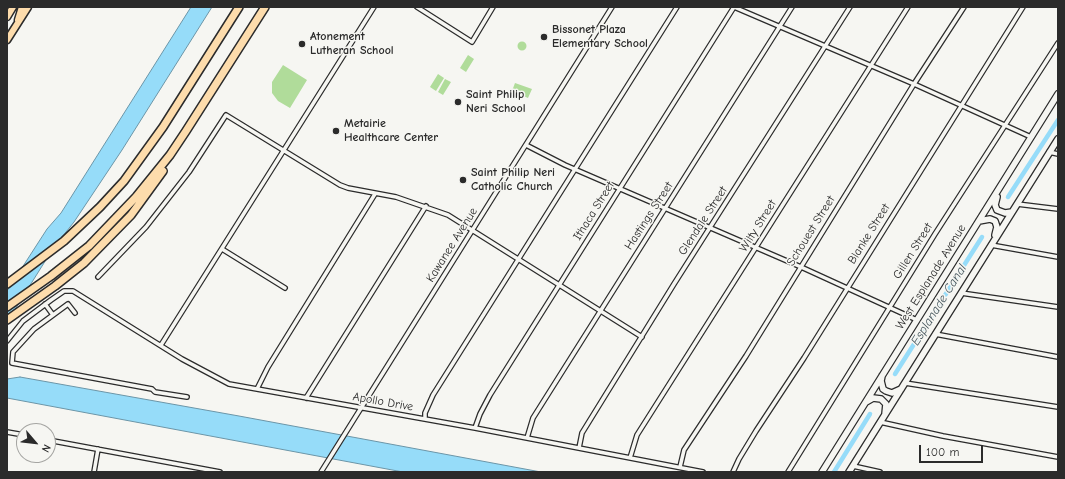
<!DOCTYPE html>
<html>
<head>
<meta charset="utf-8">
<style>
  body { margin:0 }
  #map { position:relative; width:1065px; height:479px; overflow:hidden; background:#f6f6f2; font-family:"Comic Neue",sans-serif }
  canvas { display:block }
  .frame { position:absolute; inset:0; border:8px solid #2b2b2b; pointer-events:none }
  .north { position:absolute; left:16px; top:423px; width:40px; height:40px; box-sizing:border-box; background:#f6f6f2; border:1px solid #a5a5a2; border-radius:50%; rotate:118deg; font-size:11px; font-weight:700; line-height:16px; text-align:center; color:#2b2b2b }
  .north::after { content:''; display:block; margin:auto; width:14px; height:18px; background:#2b2b2b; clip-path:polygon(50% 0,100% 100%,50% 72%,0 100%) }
  .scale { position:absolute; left:919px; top:445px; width:64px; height:18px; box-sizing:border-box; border:2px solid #2b2b2b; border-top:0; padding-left:5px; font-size:12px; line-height:14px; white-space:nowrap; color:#2b2b2b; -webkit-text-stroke:3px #f6f6f2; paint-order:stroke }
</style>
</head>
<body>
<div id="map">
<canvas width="1065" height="479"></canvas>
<div class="frame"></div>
<div class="north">N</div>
<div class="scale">100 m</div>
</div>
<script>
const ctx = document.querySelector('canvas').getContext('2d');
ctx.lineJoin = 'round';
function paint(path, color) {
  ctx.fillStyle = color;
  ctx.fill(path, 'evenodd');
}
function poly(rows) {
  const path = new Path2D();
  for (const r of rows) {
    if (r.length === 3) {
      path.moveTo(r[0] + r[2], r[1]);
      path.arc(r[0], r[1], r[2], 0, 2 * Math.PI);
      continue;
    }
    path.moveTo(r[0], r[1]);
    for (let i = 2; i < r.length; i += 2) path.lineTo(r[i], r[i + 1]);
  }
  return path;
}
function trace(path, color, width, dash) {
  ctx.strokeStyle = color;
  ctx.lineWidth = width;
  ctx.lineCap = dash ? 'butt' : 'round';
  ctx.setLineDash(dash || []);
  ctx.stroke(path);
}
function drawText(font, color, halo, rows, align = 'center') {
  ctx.font = font + ' "Comic Neue",sans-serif';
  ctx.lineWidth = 3;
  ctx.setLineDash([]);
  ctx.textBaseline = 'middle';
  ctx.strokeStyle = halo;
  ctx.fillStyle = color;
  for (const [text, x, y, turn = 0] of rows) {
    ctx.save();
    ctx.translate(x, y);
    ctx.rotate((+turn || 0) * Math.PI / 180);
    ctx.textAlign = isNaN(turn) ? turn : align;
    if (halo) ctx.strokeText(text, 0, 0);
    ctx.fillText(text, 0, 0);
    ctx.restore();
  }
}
paint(poly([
  [522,46,4.5],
  [468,55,474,59,466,72,460,68],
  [283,65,307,80,290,108,278,101,272,93,272,82],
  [438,74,444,78,436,91,430,87],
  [445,79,451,82,443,95,438,92],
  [515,83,532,89,528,98,512,91]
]), '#b0dc9a');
const water = poly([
  [191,7,212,7,122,150,74,222,54,247,7,322,7,291,47,229,61,213,191,7],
  [20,377,239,416,541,472,403,472,7,398,7,379,20,377]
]);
paint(water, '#96dcf9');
trace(water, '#6b95a7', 1);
trace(poly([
  [1008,197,1058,120],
  [895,374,982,237],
  [834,472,870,414]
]), '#96dcf9', 4.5);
const street = poly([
  [417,7,472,42,493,7],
  [734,7,914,84,1031,137],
  [526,145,565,165,801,267,917,320],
  [1049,152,1058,154],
  [1017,204,1058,209],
  [991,245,1058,257],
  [222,249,285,288],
  [98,277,146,227,189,172,226,115,340,185,348,188,396,197,448,215,642,337],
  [961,293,1058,307],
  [45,304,53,315],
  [75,313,68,304,34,329,13,352,12,363,152,389,155,392,187,397],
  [935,334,1058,357],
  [7,341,23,321,51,300,64,291,73,291,182,359,229,384,475,428,703,472],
  [161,345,374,7],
  [905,383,1058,407],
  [257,389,268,367,375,194],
  [306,398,426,206],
  [425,419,425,413,433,395,677,7],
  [880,422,943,436,1058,457],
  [475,428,480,414,490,395,734,7],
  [7,432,24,435],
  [527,438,533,418,792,7],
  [48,440,220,472],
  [579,448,582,433,674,284,850,7],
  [630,458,637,435,908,7],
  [853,466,880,472],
  [680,467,684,450,746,356,914,84,964,7],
  [94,472,98,449],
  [321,472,612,7],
  [733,472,739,459,756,431,804,358,1023,7],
  [788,472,935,234,1058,43]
]);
const secondary = poly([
  [997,197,995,205,997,210,1005,213,1012,212],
  [979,221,990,219,995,221,997,227,995,235],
  [882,376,881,381,883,389,886,391,892,393,901,389],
  [866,402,873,398,881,399,886,404,885,414],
  [822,472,1058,94],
  [849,472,1058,139]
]);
const primary = poly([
  [7,17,13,7],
  [18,20,22,7],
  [7,40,28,7]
]);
const highway = poly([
  [7,284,64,241,100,207,124,181,163,127,239,7],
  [7,307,51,276,89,246,136,197,170,155,186,131,265,7],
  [7,320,55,286,84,263,131,215,163,171]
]);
trace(street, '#2b2b2b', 6);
trace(secondary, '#2b2b2b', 8);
trace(primary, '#2b2b2b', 9);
trace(highway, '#2b2b2b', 10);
trace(street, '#f6f6f2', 3.5);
trace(secondary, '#f6f6f2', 5.5);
trace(primary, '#fddcac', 6);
trace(highway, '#fddcac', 7);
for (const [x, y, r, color] of [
  [544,37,4,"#2b2b2b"],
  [302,44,4,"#2b2b2b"],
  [458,102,4,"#2b2b2b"],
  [336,131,4,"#2b2b2b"],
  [463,180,4,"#2b2b2b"]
]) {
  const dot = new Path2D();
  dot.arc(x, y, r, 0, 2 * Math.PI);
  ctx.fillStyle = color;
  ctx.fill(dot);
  trace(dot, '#f6f6f2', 1.5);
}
drawText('bold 12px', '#2b2b2b', '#f6f6f2', [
  ["Bissonet Plaza",552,30],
  ["Elementary School",552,44],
  ["Atonement",310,37],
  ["Lutheran School",310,51],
  ["Saint Philip",466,95],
  ["Neri School",466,109],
  ["Metairie",344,124],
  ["Healthcare Center",344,138],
  ["Saint Philip Neri",471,173],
  ["Catholic Church",471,187]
], 'left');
drawText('12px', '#2b2b2b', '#f6f6f2', [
  ["Ithaca Street",594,211,-58],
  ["Hastings Street",649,216,-57],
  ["Glendale Street",703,221,-57],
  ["Wilty Street",758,226,-58],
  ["Schouest Street",811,231,-58],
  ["Blanke Street",869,234,-58],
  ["Kawanee Avenue",452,245,-58],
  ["Gillen Street",913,251,-58],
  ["West Esplanade Avenue",931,277,-58],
  ["Apollo Drive",383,402,10]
]);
drawText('italic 13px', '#46575e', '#f6f6f2', [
  ["Esplanade Canal",939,305,-58]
]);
</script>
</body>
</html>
